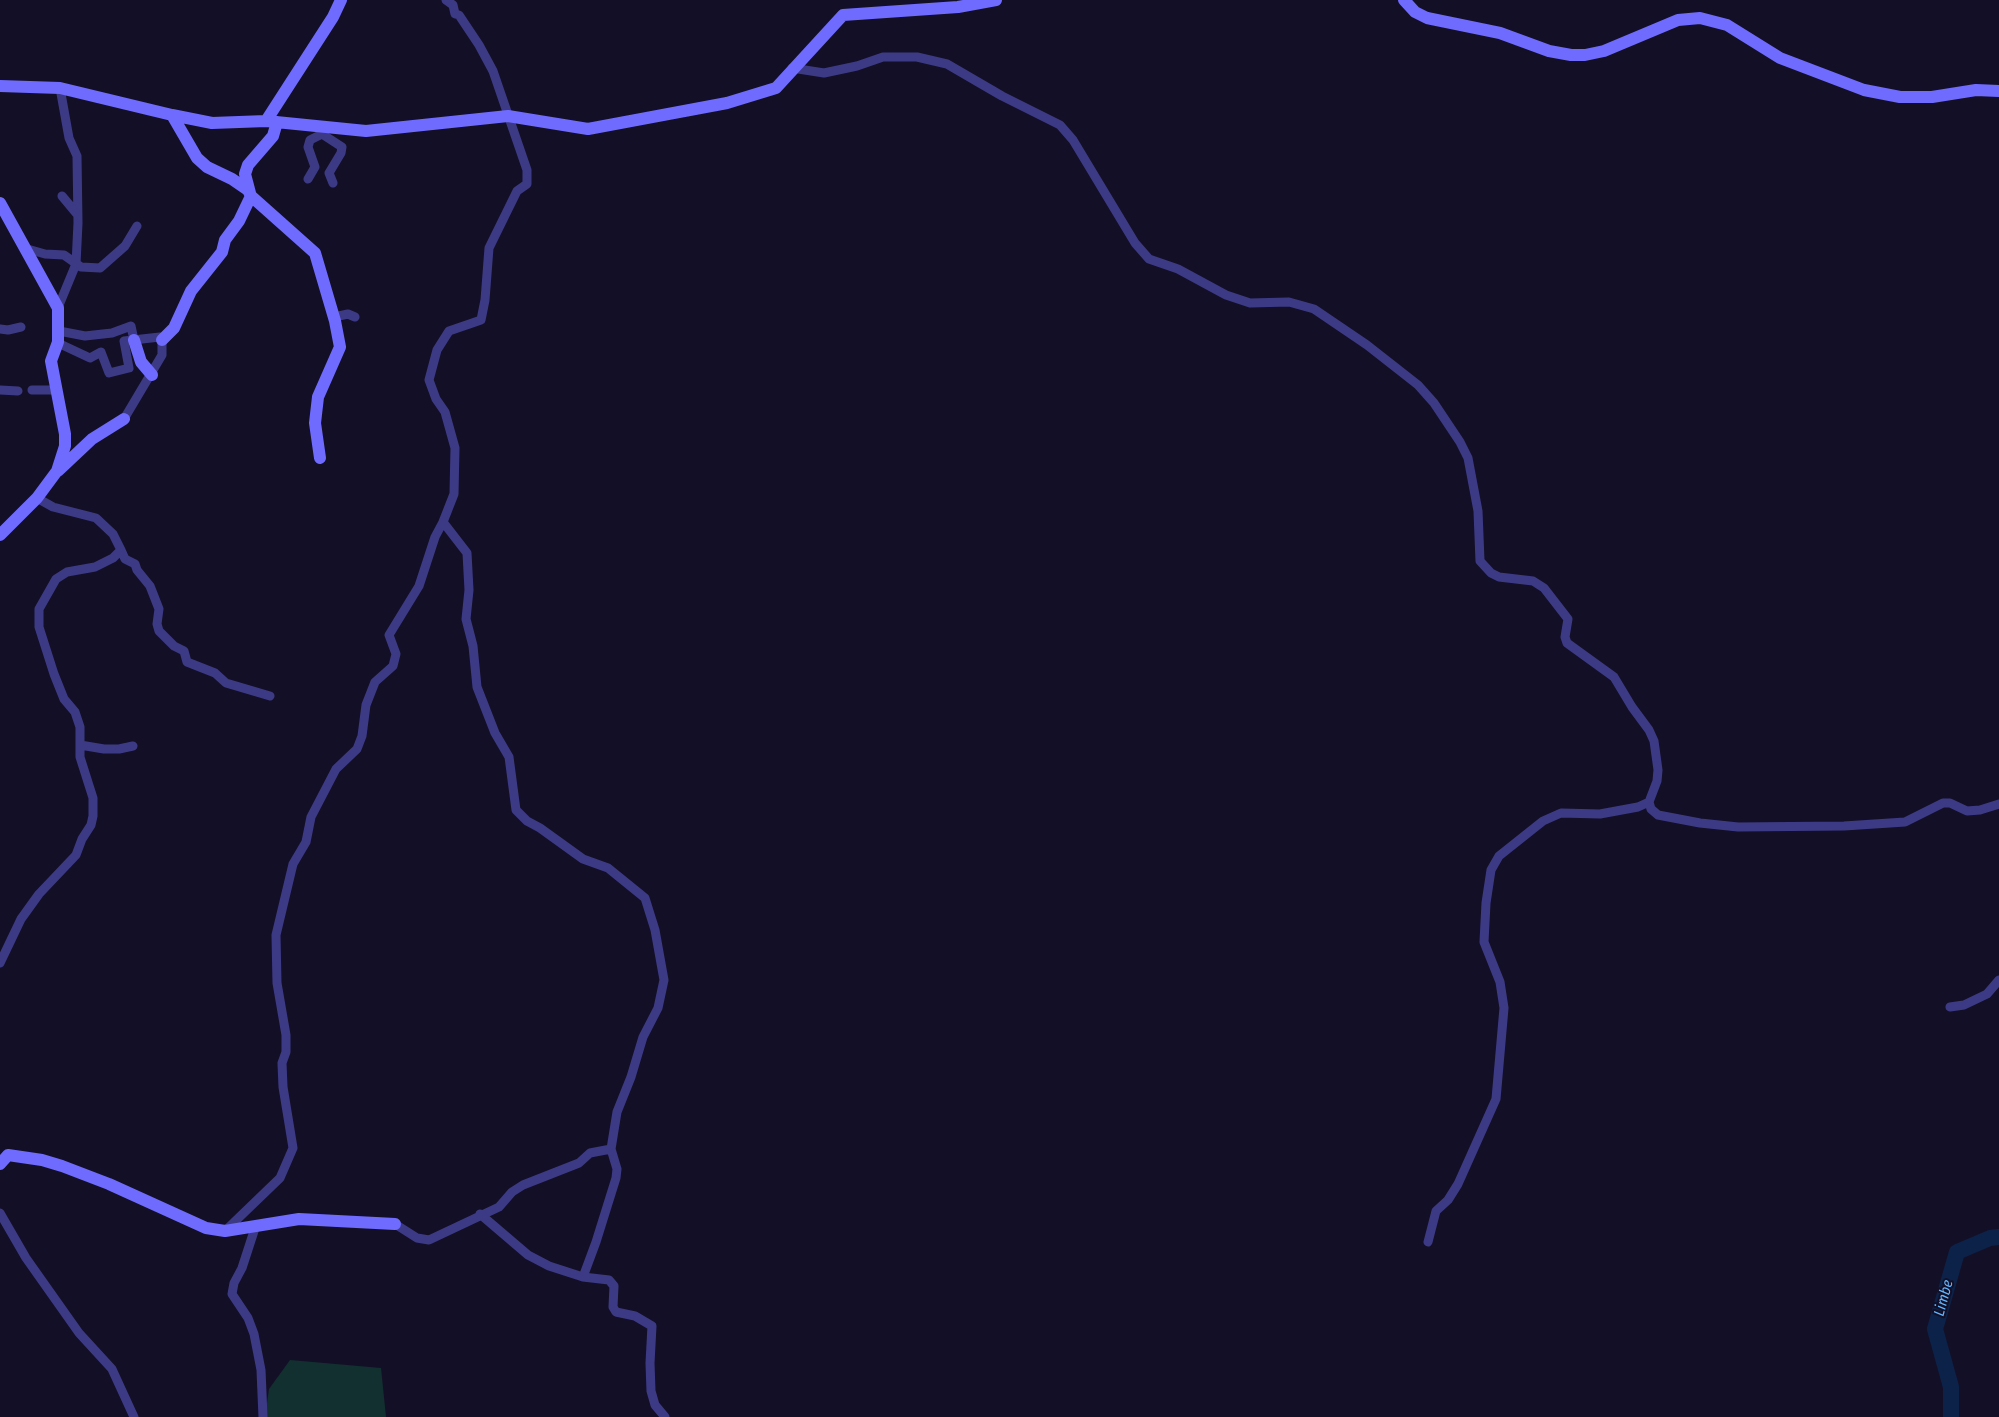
<!DOCTYPE html>
<html>
<head>
<meta charset="utf-8">
<style>
  body { margin:0 }
  canvas { display:block; background:#130f26 }
</style>
</head>
<body>
<canvas width="1999" height="1417"></canvas>
<script>
const ctx = document.querySelector('canvas').getContext('2d');
ctx.lineJoin = 'round';
function paint(path, color) {
  ctx.fillStyle = color;
  ctx.fill(path, 'evenodd');
}
function poly(rows) {
  const path = new Path2D();
  for (const r of rows) {
    path.moveTo(r[0], r[1]);
    for (let i = 2; i < r.length; i += 2) path.lineTo(r[i], r[i + 1]);
  }
  return path;
}
function trace(path, color, width, dash) {
  ctx.strokeStyle = color;
  ctx.lineWidth = width;
  ctx.lineCap = dash ? 'butt' : 'round';
  ctx.setLineDash(dash || []);
  ctx.stroke(path);
}
function drawText(font, color, halo, rows, align = 'center') {
  ctx.font = font + ' "Fira Sans Condensed",sans-serif';
  ctx.lineWidth = 4;
  ctx.setLineDash([]);
  ctx.textBaseline = 'middle';
  ctx.strokeStyle = halo;
  ctx.fillStyle = color;
  for (const [text, x, y, turn = 0] of rows) {
    ctx.save();
    ctx.translate(x, y);
    ctx.rotate((+turn || 0) * Math.PI / 180);
    ctx.textAlign = isNaN(turn) ? turn : align;
    if (halo) ctx.strokeText(text, 0, 0);
    ctx.fillText(text, 0, 0);
    ctx.restore();
  }
}
paint(poly([
  [290,1360,381,1368,386,1417,265,1417,269,1389]
]), '#12302f');
trace(poly([
  [1951,1417,1951,1387,1935,1329,1957,1252,1990,1238,1999,1237]
]), '#0c2248', 16);
trace(poly([
  [792,68,824,73,857,66,883,57,917,57,947,64,1002,96,1060,125,1073,140,1135,243,1149,259,1178,269,1226,295,1250,303,1289,302,1314,309,1367,345,1418,385,1434,403,1460,442,1468,458,1478,511,1480,561,1491,573,1499,577,1533,581,1544,588,1568,619,1565,637,1567,643,1614,677,1632,707,1649,730,1654,741,1658,770,1657,781,1649,802],
  [322,134,342,147,341,153,329,173,333,183],
  [308,179,315,167,308,147,310,140,322,134,325,129],
  [62,196,77,214],
  [24,248,45,254,64,255,81,267,100,268,125,246,137,226],
  [57,310,76,264,78,223,77,156,69,138,60,88],
  [334,317,348,314,355,317],
  [0,329,8,330,21,327],
  [59,331,85,336,112,333,131,326,134,340],
  [58,343,90,358,101,352,109,373,129,368,124,341,160,337,162,340,162,355,124,419],
  [0,390,18,391],
  [32,390,57,390],
  [121,550,125,559,135,564,137,570,150,586,159,609,157,624,159,631,174,646,184,651,187,662,215,673,226,683,270,696],
  [80,745,104,749,119,749,133,746],
  [0,963,21,919,39,894,76,855,82,839,91,825,93,816,93,798,80,757,80,727,75,712,64,699,54,674,39,627,39,609,56,579,67,572,95,567,113,558,121,550,113,534,96,518,53,507,37,498],
  [1950,1007,1964,1005,1987,994,1999,980],
  [611,1149,617,1169,616,1178,596,1242,583,1277,609,1280,614,1286,613,1307,616,1312,635,1316,652,1326,650,1363,651,1391,655,1405,665,1417],
  [0,1213,26,1258,79,1333,112,1369,134,1417],
  [480,1214,528,1255,549,1266,583,1277],
  [395,1224,417,1238,429,1240,499,1207,512,1192,523,1185,579,1163,590,1153,611,1149,617,1112,631,1077,643,1037,658,1008,664,980,655,930,645,898,608,868,583,859,540,828,527,821,516,810,509,757,495,733,477,687,473,646,466,619,469,590,467,553,443,522,454,494,455,448,445,412,436,399,429,380,437,350,449,331,481,320,485,300,489,248,517,191,527,184,527,170,493,71,479,45,459,15,455,14,453,5,446,0],
  [255,1228,242,1268,234,1283,232,1294,248,1318,254,1334,261,1370,263,1417],
  [225,1231,280,1178,293,1148,283,1087,282,1063,286,1052,286,1035,277,983,276,935,293,864,306,842,311,817,336,769,357,749,362,736,366,705,375,682,393,666,396,654,389,635,419,586,435,537,443,522],
  [1428,1242,1436,1211,1448,1200,1458,1184,1496,1099,1504,1008,1500,982,1484,942,1486,903,1491,870,1499,856,1543,821,1561,813,1600,814,1638,807,1649,802,1651,809,1658,815,1700,823,1738,827,1844,826,1905,822,1943,803,1950,803,1967,811,1980,810,1999,804]
]), '#3d3a85', 9);
trace(poly([
  [1404,0,1415,12,1427,18,1500,33,1549,51,1571,55,1585,55,1604,51,1678,20,1700,18,1727,25,1780,58,1864,90,1900,97,1932,97,1976,90,1999,91],
  [0,86,60,88,172,115,212,123,266,121,366,131,508,116,588,129,727,103,776,88,843,15,958,7,996,0],
  [172,115,197,158,207,167,232,179,248,190,251,196,315,253,335,321,340,347,318,397,315,423,320,458],
  [266,121,333,17,341,0],
  [250,193,245,174,248,165,273,136,277,122],
  [0,203,58,308,58,342,51,361,65,434,65,446,57,471,37,498,0,535],
  [134,340,141,362,152,375],
  [162,340,174,328,191,291,222,252,225,240,239,221,251,196],
  [58,471,92,439,124,419],
  [0,1164,8,1155,42,1160,62,1166,109,1184,206,1228,225,1231,299,1219,395,1224]
]), '#6f6bff', 12);
drawText('italic 15px', '#62b6ff', '#130f26', [
  ["Limbe",1944,1298,-75]
]);
</script>
</body>
</html>
